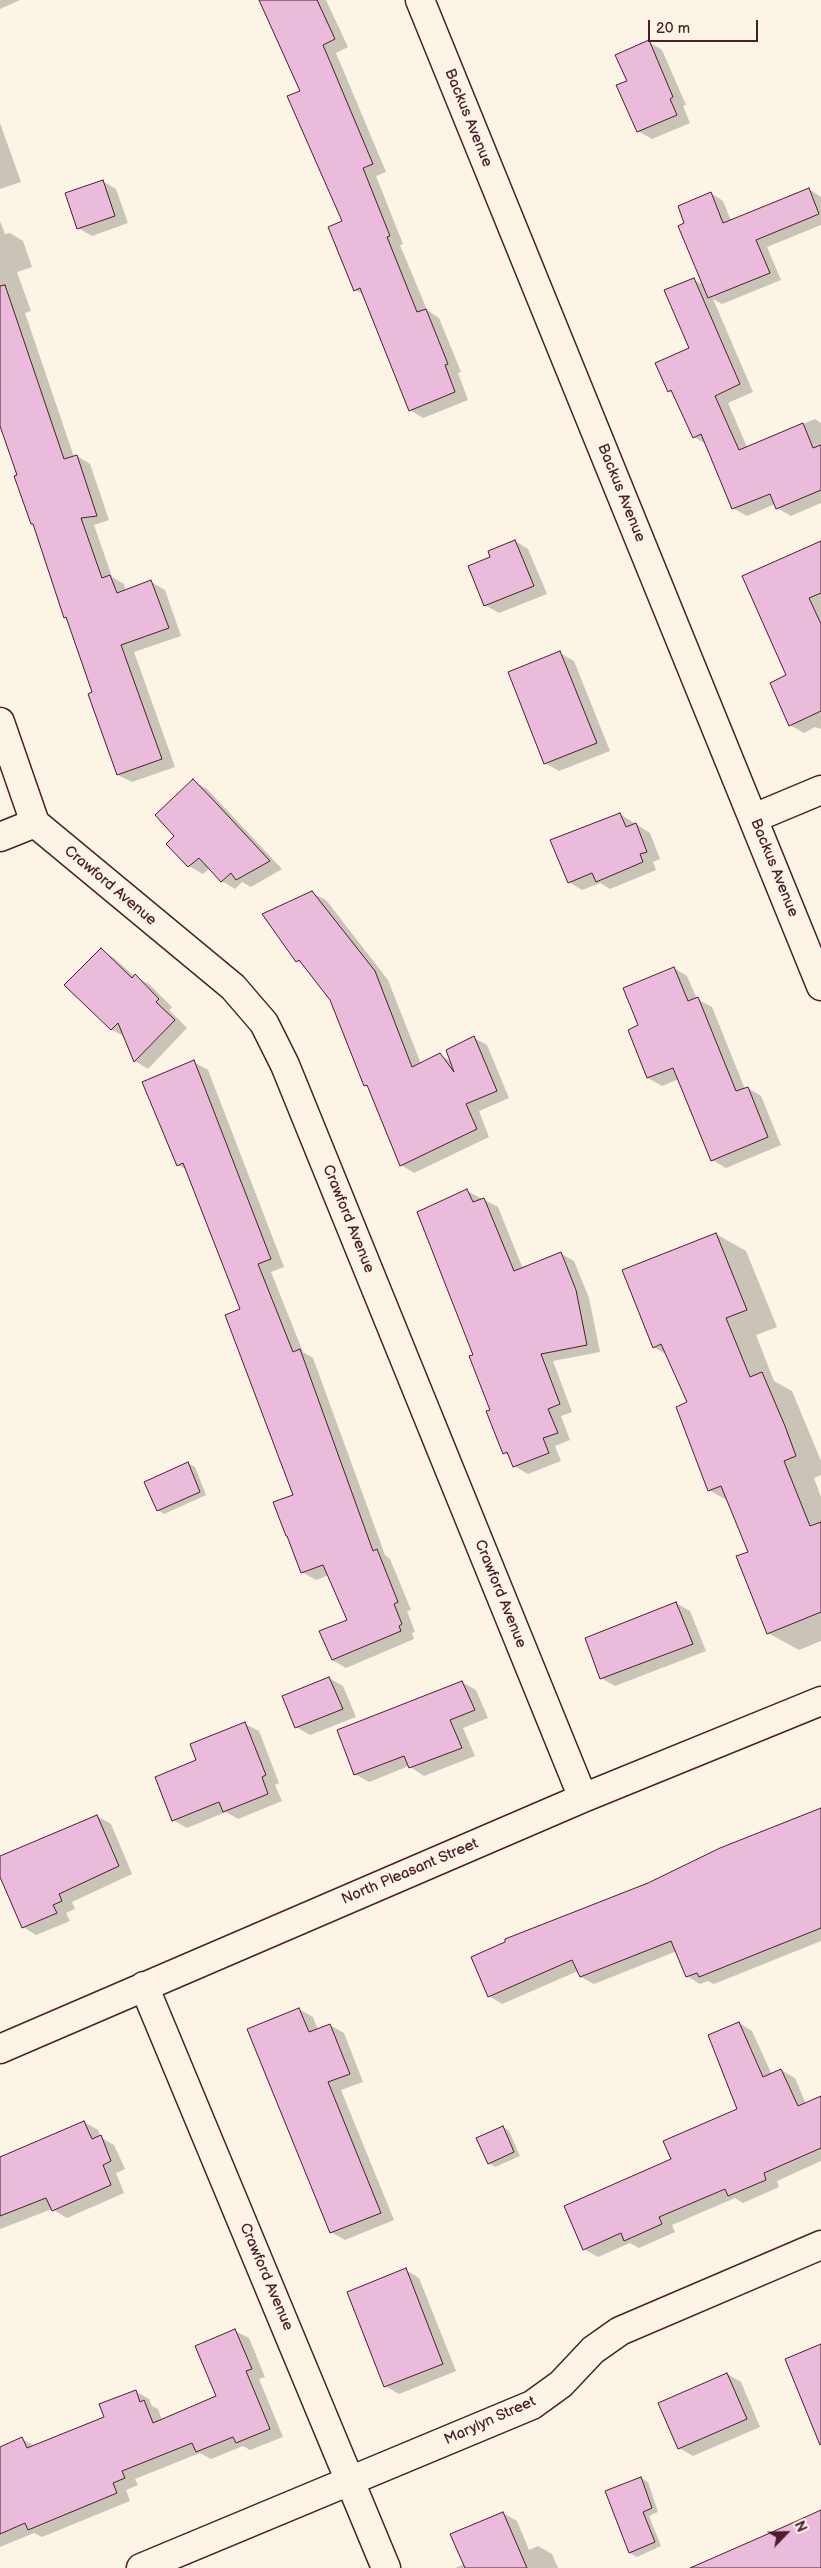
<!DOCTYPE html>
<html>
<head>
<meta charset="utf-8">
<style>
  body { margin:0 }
  #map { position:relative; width:821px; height:2568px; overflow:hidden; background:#fcf5e5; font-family:"Balsamiq Sans",sans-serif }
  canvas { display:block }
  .north { position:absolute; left:761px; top:2508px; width:50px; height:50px; -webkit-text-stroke:4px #fcf5e5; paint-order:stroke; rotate:66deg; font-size:14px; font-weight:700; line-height:20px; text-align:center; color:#4a1f2b }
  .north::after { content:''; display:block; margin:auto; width:18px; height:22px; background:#4a1f2b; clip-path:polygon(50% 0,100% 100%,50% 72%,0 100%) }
  .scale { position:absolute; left:648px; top:20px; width:110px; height:22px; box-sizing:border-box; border:2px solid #4a1f2b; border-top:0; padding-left:6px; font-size:15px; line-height:18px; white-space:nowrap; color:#4a1f2b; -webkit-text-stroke:4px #fcf5e5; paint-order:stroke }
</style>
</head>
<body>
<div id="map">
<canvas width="821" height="2568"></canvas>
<div class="north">N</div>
<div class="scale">20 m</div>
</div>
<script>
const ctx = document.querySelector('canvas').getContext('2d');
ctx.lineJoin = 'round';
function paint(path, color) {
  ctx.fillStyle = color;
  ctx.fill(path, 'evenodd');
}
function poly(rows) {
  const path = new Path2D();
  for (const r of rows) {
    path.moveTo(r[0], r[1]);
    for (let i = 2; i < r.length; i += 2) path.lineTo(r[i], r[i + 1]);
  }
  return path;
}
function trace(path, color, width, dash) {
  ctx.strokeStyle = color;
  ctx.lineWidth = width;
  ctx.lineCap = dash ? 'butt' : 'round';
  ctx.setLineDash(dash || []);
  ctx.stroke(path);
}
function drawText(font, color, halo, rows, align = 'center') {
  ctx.font = font + ' "Balsamiq Sans",sans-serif';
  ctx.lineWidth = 4;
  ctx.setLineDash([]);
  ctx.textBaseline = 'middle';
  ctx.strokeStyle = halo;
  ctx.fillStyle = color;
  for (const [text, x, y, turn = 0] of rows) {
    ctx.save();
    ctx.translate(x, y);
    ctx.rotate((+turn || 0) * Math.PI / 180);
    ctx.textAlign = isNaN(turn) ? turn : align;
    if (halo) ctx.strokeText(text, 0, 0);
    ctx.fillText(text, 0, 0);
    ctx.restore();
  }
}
paint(poly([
  [0,0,20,0,0,9],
  [259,0,326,0,348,47,336,53,386,172,376,176,403,244,400,245,427,310,439,318,461,372,458,373,468,400,423,418,410,410,364,295,355,290,343,222,289,96,302,91],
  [649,42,662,50,686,105,683,106,690,123,652,139,638,131,628,81],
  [0,123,21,182,0,189],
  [102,181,116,189,128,223,92,236,78,228],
  [809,189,821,197,821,225,767,247,781,280,722,304,713,299,753,392,728,403,747,447,815,419,821,423,821,503,791,516,777,508,775,504,747,516,733,508,707,445,694,437,675,394,668,391,690,349,694,280,704,285,686,223,711,193,723,201,731,221],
  [0,221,5,234,10,233,23,241,32,267,17,272,31,311,25,313,74,457,77,456,90,464,109,520,94,525,112,577,124,584,126,591,151,582,165,590,181,636,134,652,175,767,132,782,118,775,94,693,68,619,65,617,0,422],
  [515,541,528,549,547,594,499,613,485,605,492,557],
  [821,546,821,729,815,727,804,733,790,725,788,676],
  [560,653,574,661,610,751,559,771,545,763],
  [193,781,207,789,282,869,251,887,242,882,235,889,222,881,210,868,203,874,189,866,168,844,176,836],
  [620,814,650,833,660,859,653,862,656,870,610,889,600,883,582,890,569,882],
  [312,893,326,900,388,980,421,1064,440,1055,452,1062,474,1038,487,1045,509,1098,479,1111,489,1137,414,1173,401,1165,369,1088,365,1085,331,999,304,965,297,961],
  [101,950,114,958,135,977,149,984,172,1007,169,1010,187,1028,148,1069,135,1061,125,1037,111,1029],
  [674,968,687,976,697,999,712,1007,745,1089,748,1088,761,1096,781,1145,726,1168,712,1160,679,1079,662,1086,648,1078,629,1030,639,1025],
  [194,1062,208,1070,284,1267,271,1272,303,1352,313,1358,385,1555,390,1559,411,1610,407,1611,415,1632,412,1633,414,1639,346,1668,332,1660,349,1620,329,1575,316,1580,302,1572,294,1496,242,1310,187,1170,178,1165],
  [467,1191,498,1207,523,1269,560,1253,574,1261,589,1298,600,1352,553,1361,572,1412,561,1416,570,1440,555,1446,561,1461,528,1474,514,1466,511,1457,504,1453,475,1356],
  [716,1234,746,1251,777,1327,756,1335,774,1381,792,1391,821,1461,821,1475,814,1478,821,1497,821,1641,799,1650,768,1633,749,1552,728,1501,709,1490,688,1402,667,1355,654,1347],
  [188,1463,195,1467,206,1495,164,1514,158,1510],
  [676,1603,690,1611,706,1651,615,1686,601,1678],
  [329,1678,343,1686,356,1717,310,1735,296,1727],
  [462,1682,476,1690,488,1718,463,1728,475,1756,424,1776,409,1766,369,1782,355,1774],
  [245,1724,259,1731,279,1783,275,1785,282,1801,238,1819,226,1812,187,1828,173,1820,198,1761],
  [821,1809,821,1941,714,1984,708,1981,700,1984,687,1976,677,1951,594,1984,581,1977,578,1971,502,2004,489,1996,649,1884],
  [97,1816,111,1824,132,1874,72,1902,75,1909,66,1913,70,1921,36,1935,23,1927,0,1874,0,1857],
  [299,2009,313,2017,318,2030,330,2025,344,2033,363,2082,341,2090,394,2220,345,2240,331,2232],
  [739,2023,752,2031,772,2075,781,2070,795,2078,806,2104,821,2097,821,2161,777,2181,779,2187,743,2203,735,2198,672,2225,675,2232,639,2248,630,2243,598,2257,584,2249,672,2160,739,2110],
  [84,2122,98,2130,100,2137,114,2145,125,2169,116,2173,124,2193,67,2218,52,2209,0,2229,0,2158],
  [503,2127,509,2131,520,2156,495,2167,489,2163],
  [406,2270,419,2278,456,2371,399,2394,385,2386],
  [235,2331,249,2338,265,2377,259,2379,283,2437,250,2450,243,2446,211,2459,200,2453,135,2479,138,2485,126,2490,130,2501,42,2537,34,2533,0,2547,0,2448,22,2439,35,2446,105,2418,135,2391,149,2399,152,2406,158,2409,162,2420,218,2397],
  [727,2374,741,2382,760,2427,693,2456,679,2448],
  [641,2478,648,2482,658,2512,649,2516,661,2546,637,2557,630,2553],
  [503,2513,517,2521,529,2550,538,2546,552,2554,558,2568,455,2568,465,2564]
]), '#0003');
const building = poly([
  [259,0,317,0,335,39,323,45,373,164,363,168,390,236,387,237,417,312,426,309,448,364,445,365,455,392,409,411,360,288,354,291,328,227,342,221,287,96,300,91,259,0],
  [649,40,673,97,670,99,677,115,637,132,616,85,627,81,615,55,649,40],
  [103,180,115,216,77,229,65,193,103,180],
  [809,188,819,214,756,240,770,273,708,298,678,226,684,223,678,206,711,192,723,223,809,188],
  [694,278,740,384,715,396,739,450,803,423,813,448,821,445,821,490,776,509,770,494,732,509,701,434,693,438,671,390,668,392,655,363,689,348,664,290,694,278],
  [5,285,64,459,77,455,97,516,81,518,102,578,110,575,117,593,151,580,169,628,121,645,162,759,117,775,88,694,92,692,66,617,64,618,33,524,31,524,14,476,17,475,0,426,0,286,5,285],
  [515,540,534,586,484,606,468,566,490,557,488,551,515,540],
  [821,541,821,593,809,598,821,624,821,711,789,726,770,683,786,675,742,576,821,541],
  [560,651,597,743,544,764,508,672,560,651],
  [193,779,217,804,270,861,236,880,231,873,221,882,199,858,188,867,166,844,174,836,155,815,193,779],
  [620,813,626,827,636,823,647,852,640,854,643,862,596,882,592,873,568,883,550,840,620,813],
  [312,891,375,971,412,1067,440,1053,454,1072,446,1050,474,1036,497,1091,466,1104,477,1129,400,1166,367,1085,364,1086,330,1000,299,960,296,962,262,914,312,891],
  [101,948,132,978,135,974,159,999,156,1002,175,1020,134,1062,118,1023,111,1030,64,985,101,948],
  [674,967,688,1001,698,997,736,1091,748,1087,768,1137,711,1161,673,1068,647,1078,628,1030,638,1025,623,988,674,967],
  [194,1060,271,1259,258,1264,293,1352,300,1349,373,1551,377,1549,398,1602,394,1604,402,1624,399,1626,401,1631,332,1660,319,1631,347,1620,323,1565,301,1573,287,1536,286,1536,273,1502,293,1495,225,1315,240,1309,183,1163,177,1166,142,1082,194,1060],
  [467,1189,473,1202,484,1198,514,1271,561,1252,576,1290,587,1345,541,1354,560,1404,548,1409,558,1433,543,1438,549,1453,513,1467,507,1452,503,1454,486,1411,490,1410,469,1356,473,1355,417,1212,467,1189],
  [716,1233,747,1310,726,1318,750,1377,762,1372,785,1426,796,1456,784,1461,810,1526,821,1522,821,1612,767,1634,736,1556,748,1552,721,1486,708,1491,676,1407,687,1402,661,1344,653,1348,622,1270,716,1233],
  [188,1462,200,1492,157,1511,144,1482,188,1462],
  [676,1602,693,1644,600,1679,585,1638,676,1602],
  [329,1677,343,1709,295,1728,282,1696,329,1677],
  [462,1681,475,1710,450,1720,462,1748,409,1768,404,1756,354,1775,337,1730,462,1681],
  [245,1722,266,1775,262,1777,268,1794,223,1812,219,1802,172,1821,155,1777,196,1760,190,1744,245,1722],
  [821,1808,821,1928,699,1977,697,1973,686,1977,671,1941,580,1977,572,1960,488,1997,471,1957,505,1942,505,1939,648,1883,720,1848,821,1808],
  [97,1815,119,1866,59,1894,62,1901,53,1905,57,1913,22,1928,0,1877,0,1856,97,1815],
  [299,2008,309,2032,330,2024,350,2074,328,2082,381,2213,330,2233,247,2029,299,2008],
  [739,2022,763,2077,781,2069,798,2106,821,2096,821,2148,764,2173,766,2180,728,2196,725,2189,659,2217,662,2224,624,2241,621,2233,583,2250,564,2206,671,2159,663,2141,737,2109,708,2035,739,2022],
  [84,2121,92,2139,101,2135,111,2161,103,2165,111,2185,52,2211,46,2198,0,2216,0,2157,84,2121],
  [503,2126,514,2152,488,2164,476,2138,503,2126],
  [406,2268,443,2364,384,2387,347,2292,406,2268],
  [235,2329,252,2369,246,2371,270,2429,236,2443,233,2437,196,2452,192,2443,122,2471,125,2478,113,2483,117,2493,28,2530,25,2523,0,2534,0,2447,22,2437,27,2448,104,2417,99,2404,136,2390,140,2402,144,2400,153,2423,216,2396,195,2346,235,2329],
  [821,2344,821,2444,820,2445,785,2359,821,2344],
  [727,2373,747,2419,678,2449,658,2403,727,2373],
  [641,2477,652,2508,643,2512,655,2542,629,2553,605,2491,641,2477],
  [821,2510,821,2568,690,2568,770,2533,821,2510],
  [503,2512,527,2568,465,2568,450,2534,503,2512]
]);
paint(building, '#ebbbdc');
trace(building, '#4a1f2b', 1);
const minor = poly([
  [420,0,821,986],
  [0,722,35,823,233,987,264,1023,285,1065,583,1798],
  [754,818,821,790],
  [0,837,35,823],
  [144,1986,386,2568],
  [0,2049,583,1798,821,1701],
  [141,2568,532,2405,561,2384,593,2350,620,2331,821,2245]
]);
trace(minor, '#4a1f2b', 31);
trace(minor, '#fcf5e5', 28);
drawText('15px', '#4a1f2b', '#fcf5e5', [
  ["Backus Avenue",468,118,68],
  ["Backus Avenue",621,493,68],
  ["Backus Avenue",774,868,68],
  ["Crawford Avenue",110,886,40],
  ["Crawford Avenue",348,1219,68],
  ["Crawford Avenue",500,1594,68],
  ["North Pleasant Street",410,1872,-23],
  ["Crawford Avenue",266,2277,67],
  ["Marylyn Street",490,2421,-24]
]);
</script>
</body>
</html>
